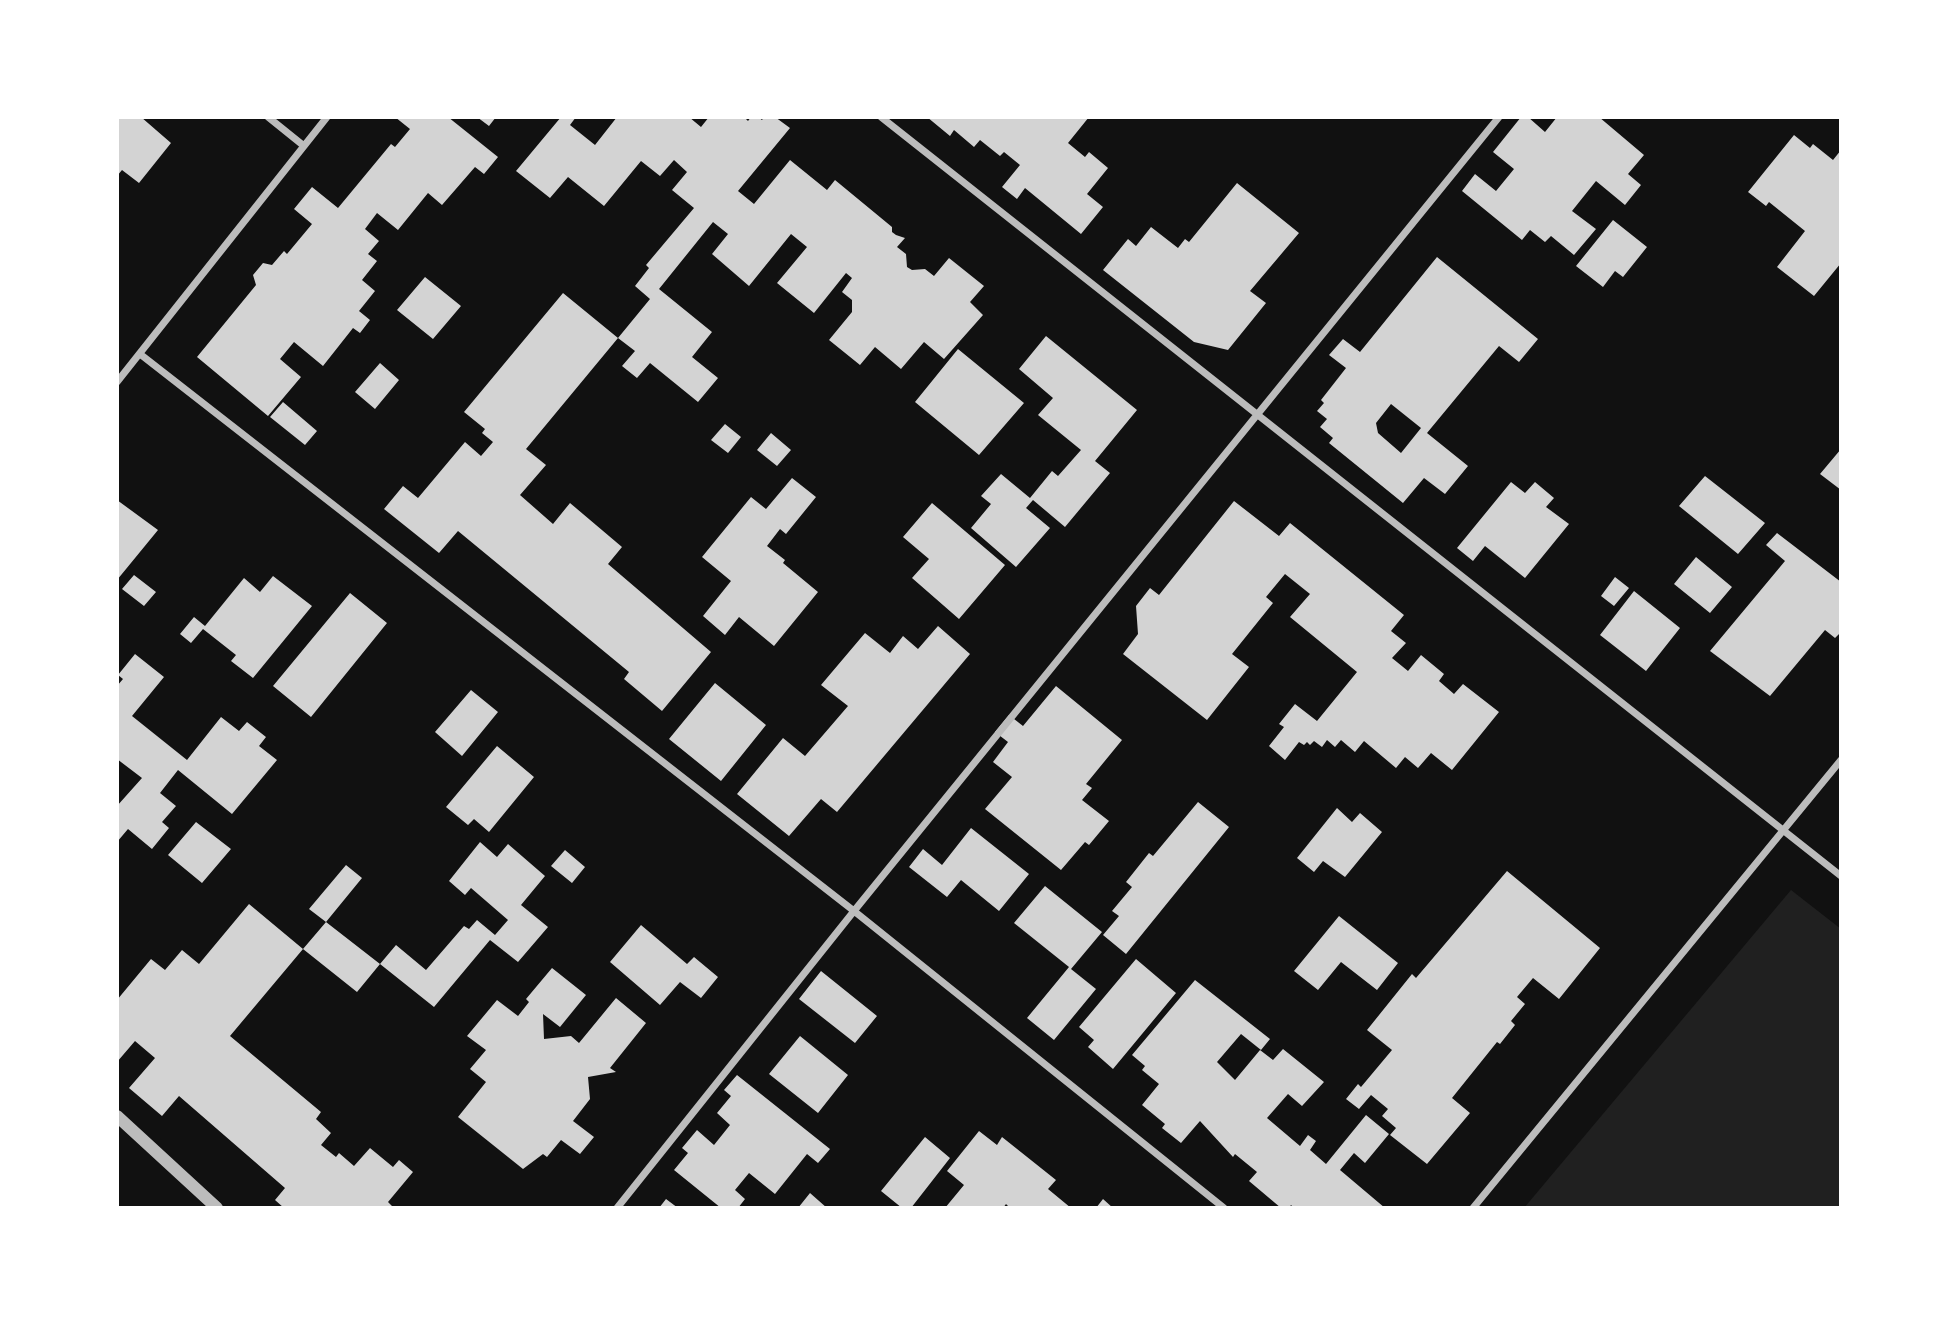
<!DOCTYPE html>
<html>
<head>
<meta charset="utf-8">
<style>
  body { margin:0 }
  #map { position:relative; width:1958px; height:1325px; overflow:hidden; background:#111; font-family:Arial,sans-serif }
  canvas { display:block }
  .frame { position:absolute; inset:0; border:119px solid #fff; pointer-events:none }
</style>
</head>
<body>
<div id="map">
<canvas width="1958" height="1325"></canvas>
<div class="frame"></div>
</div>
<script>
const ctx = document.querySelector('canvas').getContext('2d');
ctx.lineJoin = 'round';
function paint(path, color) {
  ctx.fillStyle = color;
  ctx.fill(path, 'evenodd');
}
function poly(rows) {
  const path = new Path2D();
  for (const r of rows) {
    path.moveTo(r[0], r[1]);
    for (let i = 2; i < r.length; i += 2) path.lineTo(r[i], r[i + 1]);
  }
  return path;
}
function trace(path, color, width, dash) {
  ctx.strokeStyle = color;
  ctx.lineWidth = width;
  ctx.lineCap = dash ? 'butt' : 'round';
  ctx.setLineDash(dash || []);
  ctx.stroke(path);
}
paint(poly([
  [1791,890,1841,929,1841,1208,1524,1208]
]), '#202020');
paint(poly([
  [117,117,141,117,171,143,139,183,122,170,117,176],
  [395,117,448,117,498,157,484,174,475,167,442,205,428,193,398,230,377,213,365,229,379,241,368,254,377,261,362,280,375,291,359,311,370,320,360,333,353,328,323,366,294,342,280,359,301,377,268,416,197,357,256,285,253,275,263,263,272,265,284,251,287,254,312,224,294,209,312,187,338,208,391,144,395,147,410,129],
  [477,117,496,117,489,126],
  [561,117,576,117,570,125,595,145,617,117,689,117,701,127,709,117,744,117,748,121,751,117,758,117,762,120,764,117,775,117,790,128,738,191,754,204,790,160,827,190,835,180,892,227,892,232,896,235,905,238,897,247,906,254,907,267,912,270,925,269,934,276,949,258,984,286,970,302,983,315,944,359,924,342,901,369,875,347,860,365,829,340,852,312,852,300,842,292,852,278,846,273,814,313,777,283,807,247,791,234,749,286,712,254,728,234,713,222,659,289,712,332,692,357,718,378,698,402,650,363,637,378,622,366,635,351,618,338,526,449,546,465,520,495,553,524,570,503,622,547,608,564,711,652,662,711,624,679,629,672,458,531,439,553,384,509,403,486,418,498,465,442,481,456,493,442,482,433,485,429,464,412,563,293,618,338,650,299,635,286,649,268,646,265,694,208,672,190,687,172,674,160,660,176,641,161,604,206,568,177,550,198,516,171],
  [927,117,1089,117,1068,143,1085,157,1089,152,1108,168,1087,194,1103,207,1081,234,1025,188,1017,199,1002,187,1020,165,1004,152,1000,156,980,140,974,147,954,130,950,136],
  [1521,117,1528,117,1545,132,1557,117,1599,117,1644,155,1628,174,1641,185,1625,205,1596,181,1572,211,1596,229,1574,255,1551,236,1545,242,1530,230,1522,240,1462,191,1475,174,1496,191,1514,169,1493,152],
  [1794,135,1810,148,1813,144,1833,160,1841,150,1841,263,1814,296,1777,267,1805,231,1769,202,1766,206,1748,192],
  [1237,183,1299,233,1250,291,1266,303,1228,350,1194,342,1103,270,1128,239,1136,246,1151,227,1178,248,1185,239,1189,242],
  [1613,220,1647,247,1623,277,1615,271,1603,287,1576,266],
  [1437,257,1538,339,1519,362,1499,346,1427,433,1468,466,1445,494,1424,478,1403,503,1329,443,1333,438,1320,427,1327,419,1317,411,1324,403,1321,400,1346,368,1329,355,1343,339,1360,352],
  [1391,404,1421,428,1401,453,1378,433,1376,423],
  [425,277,461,306,433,339,397,310],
  [1046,336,1137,410,1095,461,1110,473,1065,527,1033,500,1026,508,1050,528,1016,567,971,528,991,504,981,496,1001,474,1030,498,1052,471,1058,476,1081,450,1038,415,1053,398,1019,369],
  [958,349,1024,403,979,455,915,402],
  [380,363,399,380,375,409,355,392],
  [283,402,317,431,305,445,270,417],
  [725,424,741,437,728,453,711,440],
  [771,433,791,450,777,466,757,450],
  [1841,449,1841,490,1820,474],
  [1705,476,1765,523,1738,554,1679,506],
  [792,478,816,497,786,534,780,529,767,546,785,560,783,563,818,592,774,646,739,617,725,635,703,616,731,581,702,557,751,497,766,509],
  [1511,482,1525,493,1535,482,1554,498,1546,507,1569,524,1525,578,1485,546,1473,561,1457,548],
  [117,500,158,530,117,580],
  [1234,501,1279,536,1290,523,1404,615,1391,631,1406,643,1392,658,1408,671,1421,655,1444,674,1439,681,1454,694,1463,684,1499,712,1452,770,1431,753,1418,768,1405,757,1396,768,1364,741,1355,752,1341,740,1335,747,1327,740,1322,747,1314,741,1310,745,1307,742,1304,745,1299,742,1285,760,1269,746,1284,727,1279,724,1295,704,1317,721,1357,672,1290,617,1310,594,1285,574,1266,597,1273,603,1232,654,1249,667,1207,720,1123,654,1138,634,1136,606,1150,588,1159,595],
  [932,503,1005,565,959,619,912,578,929,559,903,537],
  [1777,533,1841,582,1841,632,1835,638,1825,630,1770,696,1710,651,1785,561,1766,545],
  [1696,557,1732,587,1710,613,1674,584],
  [134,575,156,592,144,606,122,589],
  [273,576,312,606,253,678,231,661,236,655,203,629,191,643,180,634,194,617,205,626,244,578,260,592],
  [1615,577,1629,588,1614,606,1601,596],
  [1634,591,1680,628,1646,671,1600,635],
  [350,593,387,623,311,717,273,686],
  [938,626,970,654,837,812,821,799,789,836,737,794,783,738,805,756,848,706,821,685,865,633,890,653,903,636,918,649],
  [135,654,164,677,132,716,187,760,221,717,239,731,247,722,266,737,259,746,277,760,232,814,178,770,160,793,176,806,162,822,169,828,152,849,128,829,117,842,117,806,142,778,117,759,117,686,123,679,118,675],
  [715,683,766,725,721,781,669,739],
  [1056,686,1122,740,1086,784,1092,788,1082,800,1109,821,1089,845,1085,842,1061,870,985,809,1012,777,993,762,1008,742,995,732,1009,715,1023,726],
  [471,690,498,712,462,756,435,732],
  [497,746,534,777,489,832,474,819,468,825,446,807],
  [1198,802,1229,827,1126,954,1103,935,1119,916,1112,911,1132,887,1126,882,1149,853,1153,856],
  [1337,808,1352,822,1360,813,1382,832,1345,877,1323,861,1314,872,1297,858],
  [196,822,231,849,202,883,168,855],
  [971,828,1029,874,999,911,961,880,947,897,909,867,923,849,942,865],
  [480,842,497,857,508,844,545,876,521,905,548,927,518,962,490,940,434,1007,380,964,357,992,303,949,326,922,380,964,396,945,426,970,464,926,469,929,477,920,495,935,508,920,471,888,465,895,449,881],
  [565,850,585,867,572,883,551,866],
  [346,865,362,878,326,922,309,909],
  [1507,871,1600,948,1559,999,1533,978,1517,997,1525,1004,1511,1021,1515,1025,1500,1044,1497,1042,1452,1098,1470,1113,1427,1164,1390,1135,1396,1128,1382,1116,1388,1109,1371,1095,1359,1109,1346,1099,1358,1084,1361,1087,1392,1050,1367,1030,1412,974,1416,978],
  [1045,886,1102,932,1071,969,1096,989,1054,1040,1027,1018,1069,967,1014,923],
  [249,904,303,949,230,1036,321,1112,316,1119,331,1133,321,1145,336,1157,339,1153,354,1166,370,1148,393,1167,399,1160,413,1172,388,1202,394,1208,284,1208,275,1200,285,1188,179,1096,162,1116,129,1088,155,1058,135,1041,117,1062,117,1000,151,959,165,970,182,950,199,964],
  [1339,916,1398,963,1377,990,1341,962,1318,990,1294,971],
  [641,925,687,964,694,957,718,977,701,998,680,982,660,1005,610,962],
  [1136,959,1176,993,1113,1069,1088,1047,1094,1040,1079,1027],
  [552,968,586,995,560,1027,543,1014,544,1039,571,1036,579,1043,616,998,646,1023,610,1068,616,1072,588,1077,590,1099,573,1121,594,1137,580,1154,561,1140,547,1157,543,1154,523,1169,458,1117,486,1082,470,1069,486,1050,467,1036,497,1000,518,1016,529,1002,526,999],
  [821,971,877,1016,855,1043,799,999],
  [1195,980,1270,1039,1261,1050,1241,1034,1217,1062,1235,1080,1260,1050,1273,1060,1283,1049,1324,1082,1302,1106,1288,1094,1267,1118,1300,1146,1308,1135,1316,1141,1310,1150,1326,1164,1366,1115,1389,1134,1365,1163,1354,1153,1340,1170,1385,1208,1294,1208,1291,1205,1289,1208,1281,1208,1249,1181,1257,1172,1235,1154,1233,1157,1200,1121,1181,1143,1162,1128,1165,1124,1142,1105,1159,1084,1142,1070,1145,1066,1132,1055],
  [800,1036,848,1075,818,1113,769,1074],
  [737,1075,830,1149,818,1163,807,1154,775,1194,749,1173,735,1190,745,1199,738,1208,721,1208,674,1170,688,1153,682,1148,697,1130,714,1145,730,1125,717,1113,731,1096,724,1090],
  [979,1131,997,1145,1002,1137,1056,1180,1048,1189,1071,1208,1010,1208,1006,1204,1003,1208,945,1208,964,1185,947,1171],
  [925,1137,950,1158,911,1208,902,1208,881,1191],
  [810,1193,827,1208,798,1208],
  [666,1199,678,1208,659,1208],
  [1103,1199,1113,1208,1096,1208]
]), '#d3d3d3');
trace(poly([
  [268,117,304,146],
  [881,117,1841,876],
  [140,354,854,911,1224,1208],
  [117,382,327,117],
  [617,1208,854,911,1499,117],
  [1473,1208,1841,760]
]), '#bcbcbc', 7);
trace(poly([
  [117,1116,217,1208]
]), '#bcbcbc', 12);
</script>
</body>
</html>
